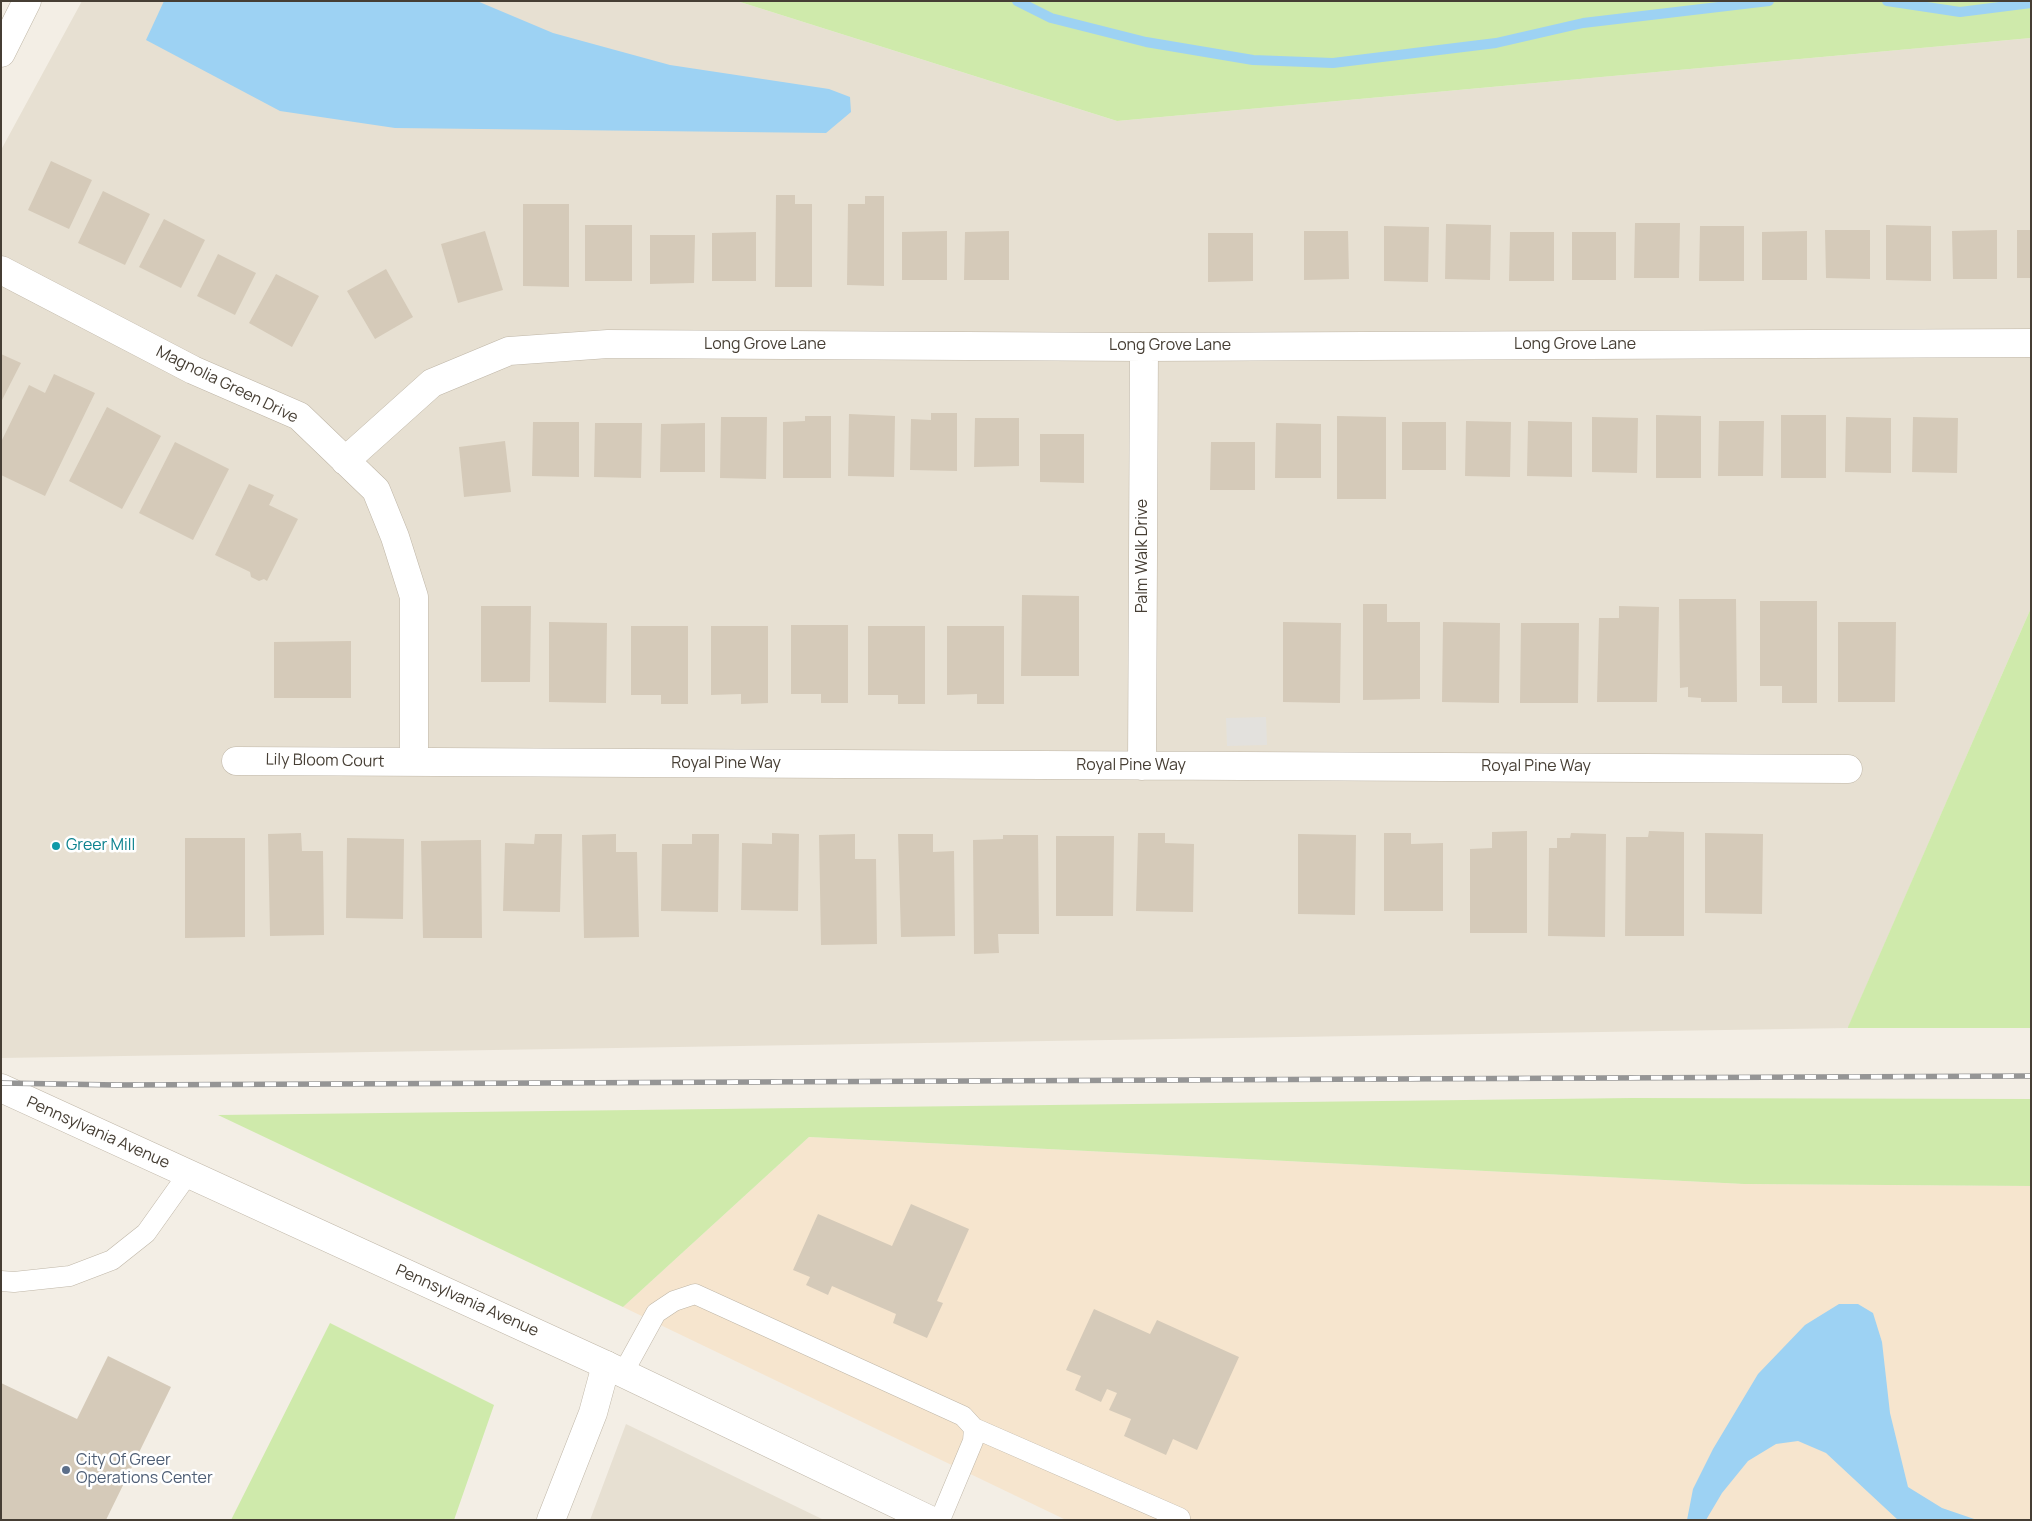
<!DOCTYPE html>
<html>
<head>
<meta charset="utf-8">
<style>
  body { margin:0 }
  #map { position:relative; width:2032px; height:1521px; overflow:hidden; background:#f3eee5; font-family:Manrope,sans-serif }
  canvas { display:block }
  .frame { position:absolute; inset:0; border:2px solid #463e34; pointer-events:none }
</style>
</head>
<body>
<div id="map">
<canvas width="2032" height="1521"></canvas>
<div class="frame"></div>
</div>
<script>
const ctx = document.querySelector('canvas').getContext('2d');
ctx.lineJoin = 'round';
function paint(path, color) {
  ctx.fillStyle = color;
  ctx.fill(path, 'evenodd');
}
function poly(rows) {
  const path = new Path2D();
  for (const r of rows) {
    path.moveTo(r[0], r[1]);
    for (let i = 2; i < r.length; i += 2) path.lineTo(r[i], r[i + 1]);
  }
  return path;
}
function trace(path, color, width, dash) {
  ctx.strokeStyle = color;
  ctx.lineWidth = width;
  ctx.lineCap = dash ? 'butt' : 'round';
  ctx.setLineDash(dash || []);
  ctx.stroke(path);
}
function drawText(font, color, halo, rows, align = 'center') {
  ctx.font = font + ' Manrope,sans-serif';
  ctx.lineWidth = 5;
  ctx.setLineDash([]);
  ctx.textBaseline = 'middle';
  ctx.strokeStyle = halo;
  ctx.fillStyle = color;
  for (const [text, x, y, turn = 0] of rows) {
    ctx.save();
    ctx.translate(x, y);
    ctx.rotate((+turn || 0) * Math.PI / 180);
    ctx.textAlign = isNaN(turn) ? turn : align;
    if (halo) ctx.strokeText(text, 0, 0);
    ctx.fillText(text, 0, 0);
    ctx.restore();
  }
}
paint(poly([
  [82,1,737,1,1117,121,2031,38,2031,608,1848,1028,1,1058,1,150],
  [626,1424,824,1520,590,1520]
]), '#e7e0d2');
paint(poly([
  [809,1137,1744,1184,2031,1186,2031,1520,1066,1520,623,1307]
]), '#f6e5ce');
paint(poly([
  [737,1,2031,1,2031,38,1117,121],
  [2031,608,2031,1028,1848,1028,1848,1027],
  [1632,1098,2031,1099,2031,1186,1744,1184,809,1137,623,1307,218,1115],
  [330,1323,494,1405,454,1520,231,1520]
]), '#cfeaab');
paint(poly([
  [1266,717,1267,745,1227,746,1226,718]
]), '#e3e1dd');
paint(poly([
  [164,1,477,1,553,33,670,65,829,89,850,97,851,112,826,133,395,128,280,111,146,40],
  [1839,1304,1858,1304,1873,1313,1882,1342,1890,1413,1908,1487,1942,1508,1977,1520,1898,1520,1826,1453,1798,1441,1776,1444,1748,1461,1722,1493,1706,1520,1687,1520,1693,1489,1713,1449,1758,1374,1805,1325]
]), '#9dd2f3');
trace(poly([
  [1017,1,1051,18,1146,42,1253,60,1333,63,1496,43,1583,23,1769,1],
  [1887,1,1960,12,2031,3]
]), '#9dd2f3', 10);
paint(poly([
  [51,161,92,180,69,229,28,210],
  [103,191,150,214,125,265,78,243],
  [776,195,795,195,795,204,812,204,812,287,775,287],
  [865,196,884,196,884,286,847,285,848,204,865,204],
  [523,204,569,204,569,287,523,286],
  [164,219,205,240,181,288,139,267],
  [1635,223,1680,223,1679,278,1634,278],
  [1446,224,1491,225,1490,280,1445,279],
  [585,225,632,225,632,281,585,281],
  [1886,225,1931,226,1931,281,1886,280],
  [1384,226,1429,227,1428,282,1384,281],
  [1700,226,1744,226,1744,281,1699,281],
  [1825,230,1870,230,1870,279,1826,278],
  [1997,230,1997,279,1953,279,1952,231],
  [2017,230,2031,230,2031,278,2017,278],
  [485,231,503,290,458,303,441,244],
  [947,231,947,280,902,280,902,232],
  [1009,231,1009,280,964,280,965,232],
  [1304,231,1348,231,1349,279,1304,280],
  [1807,231,1807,280,1762,280,1762,232],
  [756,232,756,281,712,281,712,233],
  [1510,232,1554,232,1554,281,1509,281],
  [1572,232,1616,232,1616,280,1572,280],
  [1208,233,1253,233,1253,281,1208,282],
  [650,235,695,235,694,283,650,284],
  [218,254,256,273,235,315,197,296],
  [386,269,413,317,375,339,347,291],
  [276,274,319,296,292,347,249,323],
  [1,354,21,363,1,402],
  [54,374,95,393,45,496,1,475,1,442,29,385,45,393],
  [107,407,161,436,122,509,69,481],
  [931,413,957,413,957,471,910,470,911,419,931,420],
  [849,414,895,416,894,477,848,476],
  [1656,415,1701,416,1701,478,1656,478],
  [1781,415,1826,415,1826,478,1781,478],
  [805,416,831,416,831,478,783,478,783,422,805,421],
  [1337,416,1386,417,1386,499,1337,499],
  [721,417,767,417,766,479,720,478],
  [1592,417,1638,418,1637,473,1592,472],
  [1846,417,1891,418,1891,473,1845,472],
  [1913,417,1958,418,1957,473,1912,472],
  [975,418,1019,418,1019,466,974,467],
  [1466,421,1511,422,1510,477,1465,476],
  [1528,421,1572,422,1572,477,1527,476],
  [1719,421,1764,421,1763,476,1718,476],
  [533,422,579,422,579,477,532,476],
  [1402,422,1446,422,1446,470,1402,470],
  [595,423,642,423,641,478,594,477],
  [705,423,705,472,660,472,661,424],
  [1276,423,1321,424,1321,478,1275,478],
  [1040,434,1084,434,1084,483,1040,482],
  [505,441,511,492,464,497,459,447],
  [175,442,229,469,193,540,139,513],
  [1211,442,1255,442,1255,490,1210,490],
  [249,484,274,495,269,505,298,519,267,581,264,579,259,581,251,577,250,572,215,555],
  [1022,595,1079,596,1079,676,1021,676],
  [1679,599,1736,599,1737,702,1701,702,1701,698,1688,697,1688,687,1680,688],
  [1760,601,1817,601,1817,703,1782,703,1782,686,1760,686],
  [1363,604,1387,604,1387,622,1420,622,1420,699,1363,700],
  [481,606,531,606,530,682,481,682],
  [1619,606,1659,607,1657,702,1597,702,1599,618,1619,618],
  [549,622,607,623,606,703,549,702],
  [1283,622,1341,623,1340,703,1283,702],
  [1443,622,1500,623,1499,703,1442,702],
  [1838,622,1896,622,1895,702,1838,702],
  [1521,623,1579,623,1578,703,1520,703],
  [791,625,848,625,848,703,821,703,821,694,791,694],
  [631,626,688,626,688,704,661,704,661,695,631,695],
  [711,626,768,626,768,703,741,704,741,694,711,695],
  [868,626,925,626,925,704,898,704,898,695,868,695],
  [947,626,1004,626,1004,704,977,704,977,694,947,695],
  [351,641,351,698,274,698,274,642],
  [1527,831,1527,933,1470,933,1470,849,1492,848,1492,832],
  [1649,831,1684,832,1684,936,1625,936,1626,837,1648,837],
  [301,833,302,851,323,851,324,935,270,936,268,834],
  [772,833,799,834,798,911,741,910,742,843,772,844],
  [1138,833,1165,833,1165,843,1194,844,1193,912,1136,911],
  [1384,833,1411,833,1411,844,1443,843,1443,911,1384,911],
  [1571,833,1606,834,1605,937,1548,936,1549,848,1557,848,1557,838,1570,838],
  [1705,833,1763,834,1762,914,1705,913],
  [535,834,562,834,560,912,503,911,505,843,534,844],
  [616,834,616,852,637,852,639,937,584,938,582,835],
  [692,834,719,834,718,912,661,911,662,844,692,844],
  [855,834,855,859,876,859,877,944,821,945,819,835],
  [898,834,933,834,933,852,954,851,955,936,901,937],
  [1298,834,1356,835,1355,915,1298,914],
  [1003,835,1038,835,1039,934,998,934,999,953,974,954,973,840,1003,839],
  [1056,836,1114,836,1113,916,1056,916],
  [185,838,245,838,245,937,185,938],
  [347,838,404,839,403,919,346,918],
  [481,840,482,938,423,938,421,841],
  [911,1204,969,1229,937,1301,943,1303,927,1338,893,1323,896,1314,832,1286,828,1295,806,1285,810,1277,793,1270,818,1214,892,1246],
  [1094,1309,1150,1334,1157,1320,1239,1357,1197,1450,1173,1439,1166,1455,1124,1436,1131,1419,1109,1410,1117,1393,1107,1389,1101,1402,1075,1390,1081,1376,1066,1370],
  [108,1356,171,1387,106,1520,1,1520,1,1383,77,1419]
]), '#d5cab9');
const service = poly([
  [1,1281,14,1282,70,1276,112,1260,146,1233,188,1174],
  [623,1373,656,1313,674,1301,695,1294,963,1416,974,1428,973,1441,940,1520],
  [974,1428,1180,1518]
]);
const minor = poly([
  [1,53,27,1],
  [1,270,193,370,299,416,376,490,395,537,414,597,414,762],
  [345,461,432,383,509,351,608,344,1144,347,2031,343],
  [236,761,1848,769],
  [1142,766,1144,347],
  [551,1520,593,1413,606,1365]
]);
const tertiary = poly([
  [1,1088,606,1365,930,1520]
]);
trace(service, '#bfb6a7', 21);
trace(minor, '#bfb6a7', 29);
trace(tertiary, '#bfb6a7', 29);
trace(service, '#fff', 20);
trace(minor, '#fff', 28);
trace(tertiary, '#fff', 28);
const rail = poly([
  [1,1083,117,1085,2031,1076]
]);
trace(rail, '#959595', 5.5);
trace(rail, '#fff', 4, [11]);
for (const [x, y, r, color] of [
  [56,846,5,"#0f9aa8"],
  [66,1470,5,"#5c6f8a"]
]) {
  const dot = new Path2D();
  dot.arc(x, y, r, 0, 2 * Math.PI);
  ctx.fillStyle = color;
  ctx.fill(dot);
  trace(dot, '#fff', 2);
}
drawText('16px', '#463e34', '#fff', [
  ["Long Grove Lane",765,345],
  ["Long Grove Lane",1575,345],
  ["Long Grove Lane",1170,346],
  ["Magnolia Green Drive",227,385,26],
  ["Palm Walk Drive",1143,556,-90],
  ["Lily Bloom Court",325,761,1],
  ["Royal Pine Way",726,764],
  ["Royal Pine Way",1131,766],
  ["Royal Pine Way",1536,767],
  ["Pennsylvania Avenue",98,1133,24],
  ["Pennsylvania Avenue",467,1301,24]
]);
drawText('16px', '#0d838f', '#fff', [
  ["Greer Mill",66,846]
], 'left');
drawText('16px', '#4e5e75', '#fff', [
  ["City Of Greer",76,1461],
  ["Operations Center",76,1479]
], 'left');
</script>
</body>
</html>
